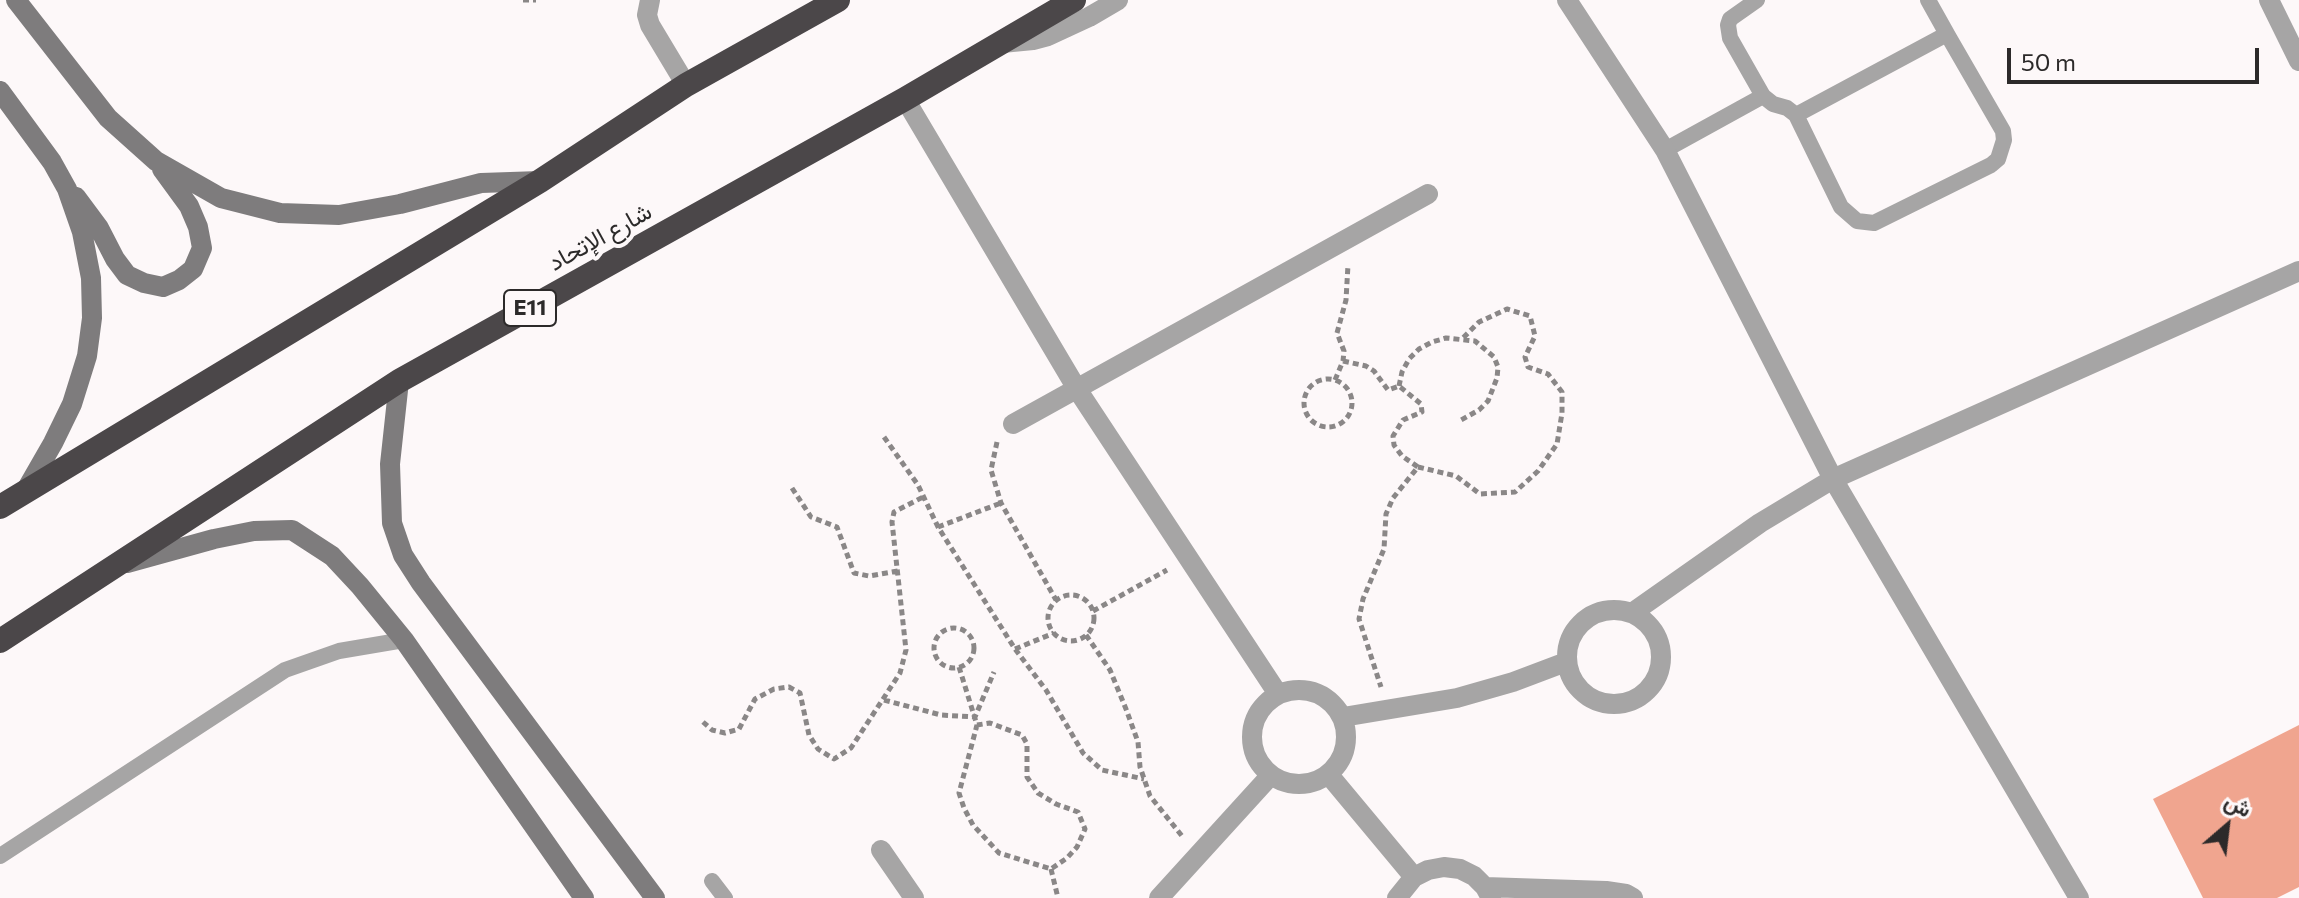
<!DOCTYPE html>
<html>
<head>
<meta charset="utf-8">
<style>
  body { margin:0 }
  #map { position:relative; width:2299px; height:898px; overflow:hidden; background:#fdf8f9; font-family:Commissioner,Vazirmatn,sans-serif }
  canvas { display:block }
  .north { position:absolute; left:2187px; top:786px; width:80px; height:80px; -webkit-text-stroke:6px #fdf8f9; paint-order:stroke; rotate:28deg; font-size:22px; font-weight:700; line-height:32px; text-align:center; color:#2c2a2a }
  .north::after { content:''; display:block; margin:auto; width:28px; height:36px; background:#2c2a2a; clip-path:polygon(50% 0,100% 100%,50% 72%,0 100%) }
  .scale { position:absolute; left:2007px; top:48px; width:252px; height:36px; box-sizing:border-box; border:4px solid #2c2a2a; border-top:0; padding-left:10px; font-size:24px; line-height:28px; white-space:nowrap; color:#2c2a2a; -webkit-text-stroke:6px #fdf8f9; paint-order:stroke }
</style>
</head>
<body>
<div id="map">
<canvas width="2299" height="898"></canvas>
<div class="north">ش</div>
<div class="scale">50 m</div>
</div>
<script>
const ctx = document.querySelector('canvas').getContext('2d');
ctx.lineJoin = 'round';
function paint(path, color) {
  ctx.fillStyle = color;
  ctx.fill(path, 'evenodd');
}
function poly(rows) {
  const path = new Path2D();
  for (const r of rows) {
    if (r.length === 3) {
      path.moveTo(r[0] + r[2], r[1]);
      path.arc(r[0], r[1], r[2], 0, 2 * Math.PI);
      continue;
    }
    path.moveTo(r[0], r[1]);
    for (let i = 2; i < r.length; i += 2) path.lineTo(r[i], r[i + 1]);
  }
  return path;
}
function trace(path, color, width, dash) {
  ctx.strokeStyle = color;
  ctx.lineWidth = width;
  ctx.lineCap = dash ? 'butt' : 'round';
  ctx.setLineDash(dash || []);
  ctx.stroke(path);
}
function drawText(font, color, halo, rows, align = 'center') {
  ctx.font = font + ' Commissioner,Vazirmatn,sans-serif';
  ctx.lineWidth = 8;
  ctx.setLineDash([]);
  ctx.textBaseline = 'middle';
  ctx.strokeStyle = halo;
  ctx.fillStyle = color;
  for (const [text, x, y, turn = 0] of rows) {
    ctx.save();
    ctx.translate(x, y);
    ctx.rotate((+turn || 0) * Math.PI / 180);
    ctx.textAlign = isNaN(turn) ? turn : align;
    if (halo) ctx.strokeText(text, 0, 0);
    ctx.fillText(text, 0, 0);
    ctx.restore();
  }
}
paint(poly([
  [2299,725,2299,887,2277,898,2203,898,2153,799]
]), '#f0a58f');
trace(poly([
  [523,0,536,0],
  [1343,361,1366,366,1374,371,1388,390,1399,386,1421,404,1422,412,1403,420,1393,436,1394,445,1402,456,1418,467,1393,498,1386,514,1384,549,1363,599,1359,619,1381,687],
  [1328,403,24],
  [1335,380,1343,361,1344,351,1337,333,1346,300,1348,265],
  [1399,386,1402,372,1409,359,1419,349,1432,342,1446,338,1475,341,1494,357,1498,367,1497,378,1488,401,1479,410,1461,420],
  [884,437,918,485,938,527,1015,649,1046,690,1083,753,1102,770,1144,779],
  [997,442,991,470,1001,503,1056,600],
  [1418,467,1456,476,1480,494,1515,492,1538,471,1557,444,1562,413,1562,392,1548,374,1528,367,1525,357,1535,336,1530,316,1507,309,1479,322,1461,340],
  [792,488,811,517,837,527,854,573,869,576,898,571],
  [938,527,1001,503],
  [1071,618,23],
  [1093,611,1167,570],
  [954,648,20],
  [1086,635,1110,670,1126,709,1138,742,1140,767,1150,796,1182,836],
  [1015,649,1054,633],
  [959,667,977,725,959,793,964,808,973,825,999,853,1051,869,1067,858,1077,847,1085,829,1078,812,1056,804,1038,793,1027,777,1027,744,1022,735,990,723,977,725],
  [884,700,941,715,975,717,994,672],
  [703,722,712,730,725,733,739,729,755,699,774,689,789,687,800,693,809,735,818,749,834,759,851,748,900,673,906,650,892,522,894,512,925,496],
  [1051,869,1058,898]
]), '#8a8787', 5, [6, 4]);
trace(poly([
  [1757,0,1730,19,1728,25,1730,38,1763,96,1773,104,1787,108,1796,115,1841,207,1857,221,1874,223,1991,165,1998,159,2004,140,2003,131,1947,34,1796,115],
  [1928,0,1947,34],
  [1665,150,1763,96],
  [0,856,285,670,339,651,404,640],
  [712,881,725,898]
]), '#a6a5a5', 16);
trace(poly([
  [650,0,647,15,650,25,686,85],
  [1567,0,1665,150,1833,479,2079,898],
  [2269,0,2299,61],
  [1002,43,1033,40,1048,36,1089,17,1118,0],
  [905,99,1077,389,1278,694],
  [1013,424,1428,194],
  [1614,657,47],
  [1632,613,1760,523,1833,479,2299,271],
  [1299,737,47],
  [1343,717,1457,698,1513,682,1566,662],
  [1329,775,1414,877],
  [881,850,914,898],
  [1485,887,1606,891,1626,894,1633,898],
  [1159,898,1271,775],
  [1397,898,1414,877,1428,870,1444,867,1460,869,1474,876,1485,887,1491,898]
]), '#a6a5a5', 20);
trace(poly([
  [16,0,108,118,156,161,221,198,280,213,339,215,400,204,481,183,540,181],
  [0,91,52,162,67,189,82,232,91,278,92,318,87,356,72,404,53,443,26,490],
  [76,197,99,228,115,259,127,275,144,283,163,287,179,280,193,269,202,248,198,227,189,206,162,169],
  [399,381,390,464,392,523,403,555,421,583,655,898],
  [127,563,214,539,254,531,292,530,332,556,360,586,404,640,584,898]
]), '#7e7c7d', 20);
trace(poly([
  [0,507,540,181,686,85,838,0],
  [0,641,399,381,905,99,1074,0]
]), '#4b4749', 24);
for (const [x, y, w] of [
  [530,308,52]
]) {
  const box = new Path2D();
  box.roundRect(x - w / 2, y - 18, w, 36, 6);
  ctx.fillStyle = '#fdf8f9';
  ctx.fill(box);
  trace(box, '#2c2a2a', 2);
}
drawText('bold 22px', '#2c2a2a', null, [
  ["E11",530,308]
]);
drawText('24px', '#2c2a2a', '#fdf8f9', [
  ["شارع الإتحاد",600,237,-29]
]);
</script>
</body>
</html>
